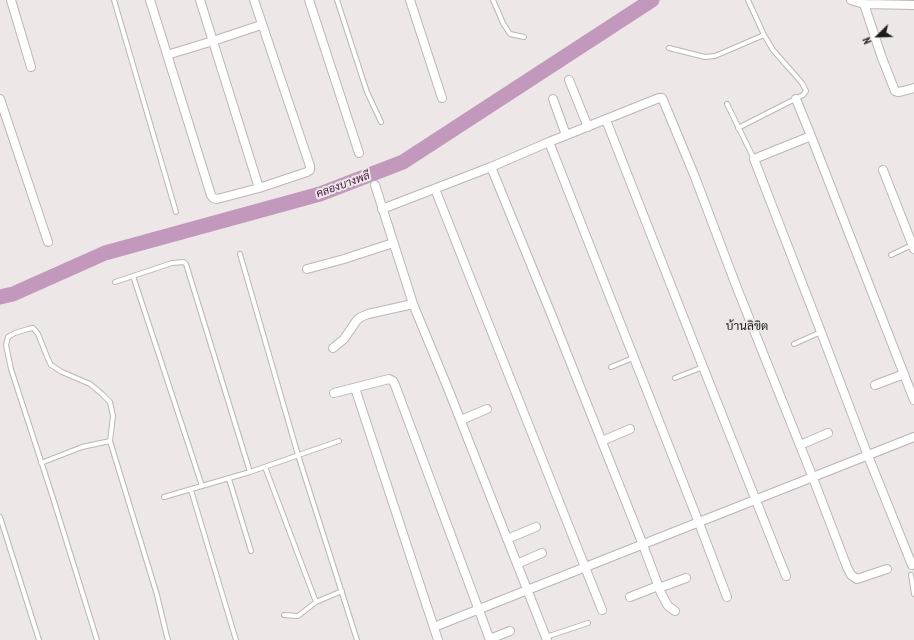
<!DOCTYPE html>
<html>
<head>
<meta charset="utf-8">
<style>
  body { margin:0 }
  #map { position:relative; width:914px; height:640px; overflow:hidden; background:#ede8e7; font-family:"PT Sans Narrow",sans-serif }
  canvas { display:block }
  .north { position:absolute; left:858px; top:16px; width:40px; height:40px; -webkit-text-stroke:3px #ede8e7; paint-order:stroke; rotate:247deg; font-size:11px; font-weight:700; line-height:16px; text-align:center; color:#1e1c1b }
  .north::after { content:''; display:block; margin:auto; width:14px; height:18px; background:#1e1c1b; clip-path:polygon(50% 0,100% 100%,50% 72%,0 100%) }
</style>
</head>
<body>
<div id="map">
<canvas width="914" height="640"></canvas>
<div class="north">N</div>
</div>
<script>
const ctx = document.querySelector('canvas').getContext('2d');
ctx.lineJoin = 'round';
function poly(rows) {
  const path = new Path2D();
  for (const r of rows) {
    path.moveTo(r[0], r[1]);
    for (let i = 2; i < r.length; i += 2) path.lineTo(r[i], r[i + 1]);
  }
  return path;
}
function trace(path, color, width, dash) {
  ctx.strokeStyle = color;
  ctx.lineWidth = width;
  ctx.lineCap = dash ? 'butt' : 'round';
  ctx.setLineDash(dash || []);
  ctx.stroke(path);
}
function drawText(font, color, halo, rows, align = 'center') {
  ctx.font = font + ' "PT Sans Narrow",Sarabun,sans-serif';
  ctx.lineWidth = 4;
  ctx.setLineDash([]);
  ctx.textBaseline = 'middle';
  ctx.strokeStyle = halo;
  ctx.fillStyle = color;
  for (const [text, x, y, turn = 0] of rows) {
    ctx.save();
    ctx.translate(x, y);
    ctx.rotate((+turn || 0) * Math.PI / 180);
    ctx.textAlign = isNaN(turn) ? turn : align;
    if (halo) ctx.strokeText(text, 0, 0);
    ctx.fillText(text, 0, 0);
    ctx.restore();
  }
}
trace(poly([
  [0,297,13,294,105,253,320,194,403,162,652,0]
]), '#c298bc', 15);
const lane = poly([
  [114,0,176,212],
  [337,0,367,92,381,122],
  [493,0,503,23,510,34,524,37],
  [669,48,705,57,715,56,764,35],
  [727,104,754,159],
  [738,128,803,95,806,91,802,83,773,50,764,35,748,0],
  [240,254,298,455,357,640],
  [891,255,912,245],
  [133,276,202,486],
  [115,282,172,263,184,262,186,264,250,472],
  [794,344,821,332],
  [611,367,633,358],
  [675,378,703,367],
  [41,463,82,447,110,441],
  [265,467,316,602,342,591],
  [229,479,251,551],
  [191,490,236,640],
  [164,497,250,472,339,441],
  [0,517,39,640],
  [911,575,914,594],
  [284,615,298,616,316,602],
  [546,637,588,623],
  [97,640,53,498,11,369,6,345,8,337,15,333,28,329,33,328,38,334,48,359,51,365,62,372,90,384,102,394,110,402,113,416,110,441,157,595,167,637,168,640]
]);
const street = poly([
  [11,0,31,67],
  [150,0,211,195,213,198,217,199,259,188,307,172,310,170,310,166,254,0],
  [200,0,259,188],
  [309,0,359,153],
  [410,0,442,98],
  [851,0,864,4,914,5],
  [864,4,882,58,895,91,898,92,903,91,914,88],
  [167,55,213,41,261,25],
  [569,80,588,127],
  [0,99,48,242],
  [553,99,566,135],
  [796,99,811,136,914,400],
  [606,120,703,367,786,576],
  [811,136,754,159,821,332,868,456,912,565],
  [549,142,699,523,727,597],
  [491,167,552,316,643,545,661,593,668,606,675,611],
  [883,170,914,249],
  [375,185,408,288,413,304,449,391,547,640],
  [435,189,602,610],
  [382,209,491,167,549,142,659,98,662,98,663,100,695,177,737,288,813,478,847,567,851,575,857,579,887,569],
  [307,269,344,259,393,243],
  [333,348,344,339,357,320,361,317,368,314,413,304],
  [875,385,904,374],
  [355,388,438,640],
  [334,393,389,379,393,381,395,385,490,640],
  [461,420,487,409],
  [602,441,630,429],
  [800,445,828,433],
  [507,539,536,527],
  [517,564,542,553],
  [659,588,686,578],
  [630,597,658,586],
  [434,627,914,437],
  [490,639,510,631]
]);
trace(lane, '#bbb6b5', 6);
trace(street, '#bbb6b5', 10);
trace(lane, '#fff', 4);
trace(street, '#fff', 8);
drawText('italic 11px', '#471443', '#ede8e7', [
  ["คลองบางพลี",343,185,-20]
]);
drawText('12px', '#1e1c1b', '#ede8e7', [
  ["บ้านลิขิต",747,327]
]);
</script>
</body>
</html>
